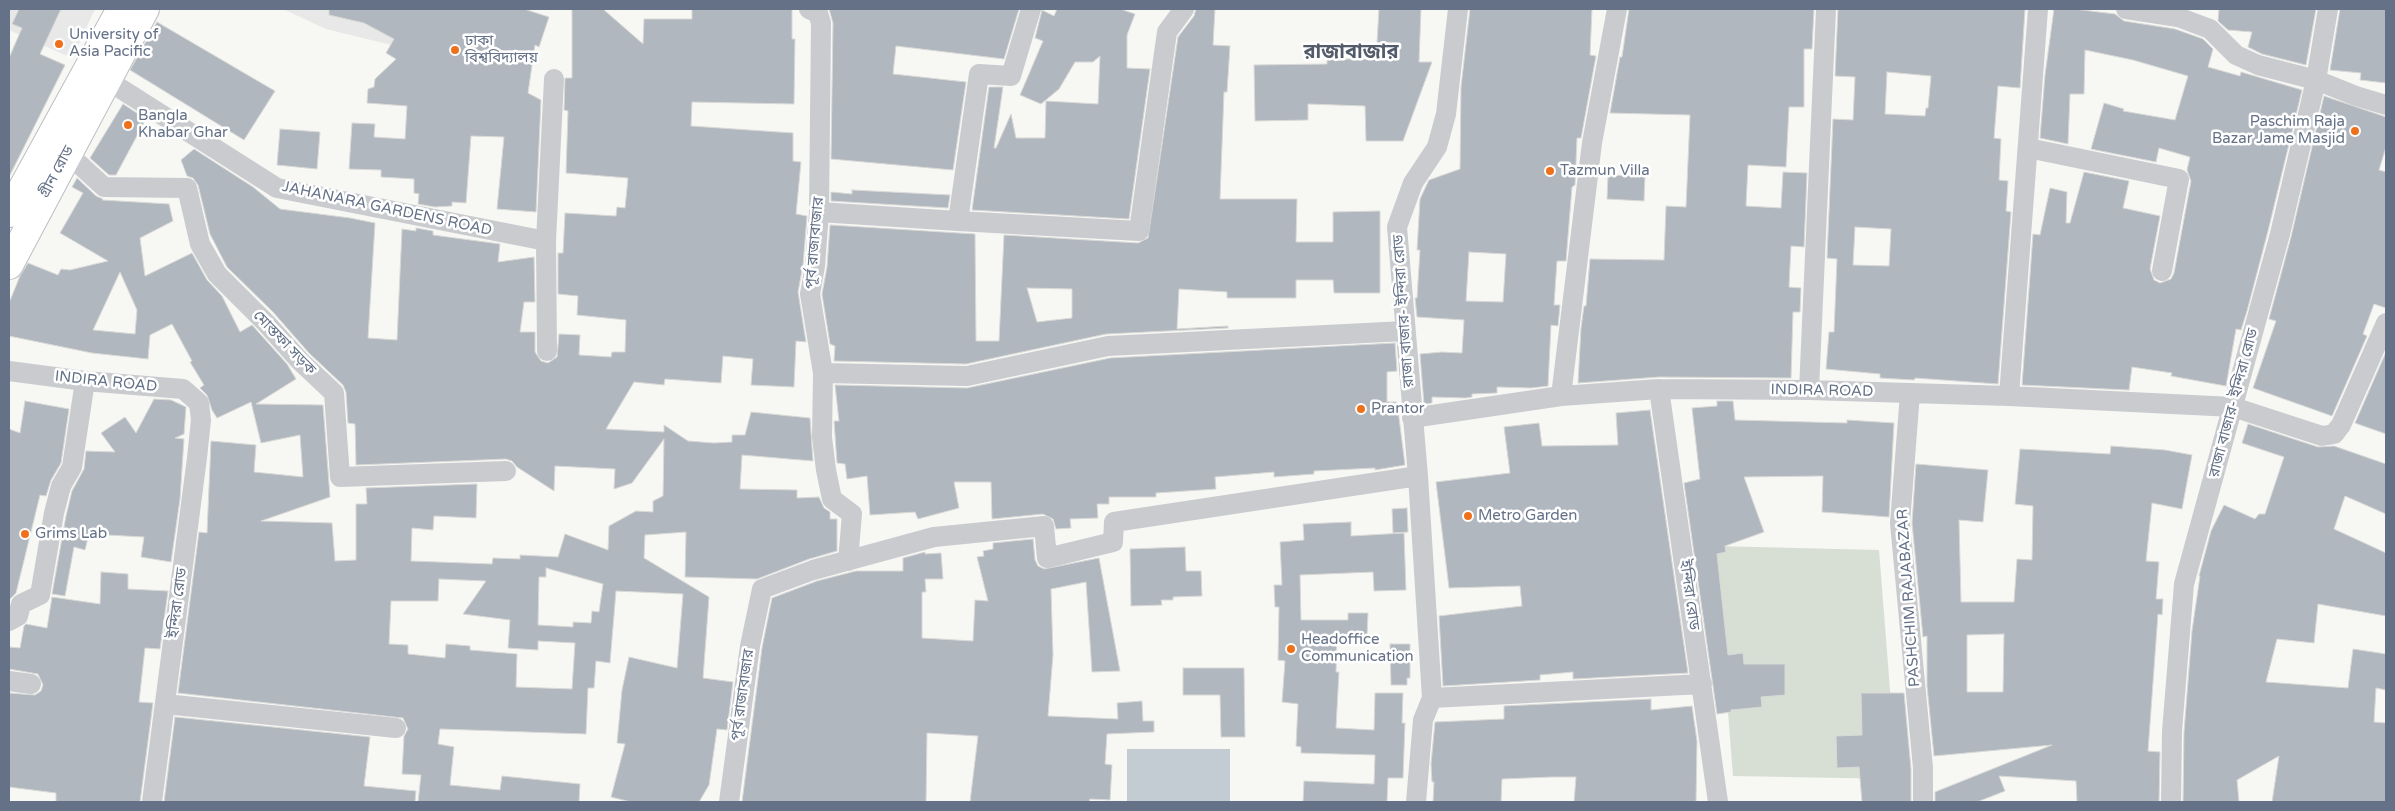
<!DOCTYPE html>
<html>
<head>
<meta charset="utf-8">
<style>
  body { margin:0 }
  #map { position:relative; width:2395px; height:811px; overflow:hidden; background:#f7f7f4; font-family:"Varela Round",sans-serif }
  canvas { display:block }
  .frame { position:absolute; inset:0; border:10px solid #647187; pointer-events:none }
</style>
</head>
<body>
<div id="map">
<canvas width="2395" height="811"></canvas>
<div class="frame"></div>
</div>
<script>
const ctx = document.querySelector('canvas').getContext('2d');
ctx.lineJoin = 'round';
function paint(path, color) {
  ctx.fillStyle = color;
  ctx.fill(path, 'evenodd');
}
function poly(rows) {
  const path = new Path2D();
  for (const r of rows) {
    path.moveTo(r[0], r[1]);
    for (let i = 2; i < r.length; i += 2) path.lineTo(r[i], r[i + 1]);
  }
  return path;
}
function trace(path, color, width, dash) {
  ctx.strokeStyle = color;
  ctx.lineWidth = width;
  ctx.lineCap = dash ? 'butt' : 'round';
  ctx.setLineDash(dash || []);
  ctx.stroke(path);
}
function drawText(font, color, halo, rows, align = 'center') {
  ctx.font = font + ' "Varela Round","Noto Sans Bengali",sans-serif';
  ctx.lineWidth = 5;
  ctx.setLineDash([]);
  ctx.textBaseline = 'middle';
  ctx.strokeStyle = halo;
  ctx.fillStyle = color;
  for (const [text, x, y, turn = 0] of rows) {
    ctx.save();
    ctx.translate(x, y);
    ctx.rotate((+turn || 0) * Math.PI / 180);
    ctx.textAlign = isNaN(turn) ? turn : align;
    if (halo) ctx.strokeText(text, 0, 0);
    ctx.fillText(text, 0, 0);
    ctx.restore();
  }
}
paint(poly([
  [9,9,95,9,72,58,9,30],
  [283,9,511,9,494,70,326,29]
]), '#e7e8e7');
paint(poly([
  [1715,546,1879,550,1897,779,1733,776]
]), '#d7dfd4');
paint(poly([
  [1127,749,1230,749,1230,802,1127,802]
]), '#c4ccd3');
const building = poly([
  [19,9,61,9,40,54,65,65,9,177,9,58,22,28,12,24,19,9],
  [329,9,524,9,549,17,539,47,535,45,528,93,541,100,536,212,497,209,504,137,471,136,466,203,452,202,452,206,435,207,418,204,419,194,414,193,414,179,381,177,381,170,349,169,352,123,375,124,374,137,405,139,407,106,367,103,368,89,374,87,375,79,396,59,386,53,394,39,364,23,329,15,329,9],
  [572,9,603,9,643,44,644,19,692,19,692,9,792,9,792,39,795,39,794,104,692,102,691,126,793,133,793,161,801,162,796,214,807,216,803,265,798,292,806,342,796,341,794,387,751,385,753,359,723,356,721,383,665,379,664,385,634,382,606,429,664,432,664,425,688,441,714,443,732,442,732,435,745,435,751,412,810,418,813,461,742,455,740,489,797,490,797,498,819,497,824,508,830,512,830,519,837,519,837,551,809,559,757,579,685,577,686,532,645,535,644,558,709,597,703,678,733,682,727,730,717,729,709,785,699,802,631,802,611,797,625,744,617,743,622,690,629,657,677,668,683,594,616,591,610,663,596,661,594,688,588,688,586,734,440,729,438,744,454,747,450,785,500,790,502,776,580,784,579,802,418,802,421,775,402,774,404,736,408,729,403,718,178,693,199,532,207,533,211,441,256,445,254,472,303,477,300,435,261,443,251,402,217,418,212,410,207,395,200,388,204,385,190,362,192,361,172,324,150,335,148,359,92,353,9,336,9,303,20,276,28,263,58,275,61,269,70,270,108,261,60,233,83,193,72,187,77,178,96,196,103,199,102,200,169,204,173,221,140,238,145,276,192,253,207,280,222,296,240,332,252,325,287,364,296,379,256,404,323,405,330,497,261,521,332,523,335,561,356,560,356,504,367,504,366,488,477,484,476,518,434,516,433,530,412,528,411,561,492,564,493,558,520,559,520,555,558,557,565,534,608,550,609,526,636,511,653,512,653,501,663,496,664,439,632,483,614,489,615,469,555,466,554,491,517,467,512,461,506,459,356,465,355,424,348,423,346,392,343,385,309,353,273,312,227,267,210,234,198,185,193,178,187,176,181,160,194,149,253,187,280,209,350,218,375,223,368,338,397,340,402,229,416,231,416,228,433,231,433,235,500,244,498,262,534,257,535,302,524,302,520,332,535,332,535,352,541,361,548,363,557,357,559,334,580,335,579,355,611,357,612,352,625,352,626,320,577,315,578,296,558,294,558,253,563,253,565,213,616,216,617,207,625,208,628,178,566,173,568,111,564,110,565,78,572,78,572,9],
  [120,272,137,310,135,334,93,330,120,272],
  [546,568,603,584,599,612,592,611,591,623,573,622,573,627,538,625,539,577,546,577,546,568],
  [439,579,486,581,463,614,510,620,508,648,538,650,538,641,575,643,572,689,516,687,517,654,470,650,470,646,446,644,445,658,408,654,408,645,389,644,391,601,438,601,439,579],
  [829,9,1019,9,1004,59,896,46,893,74,966,82,953,170,831,159,833,23,829,9],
  [1057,9,1120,9,1135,14,1127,35,1127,68,1150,69,1129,219,972,210,989,87,1003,87,994,148,996,148,1011,114,1016,138,1045,138,1046,101,1098,104,1100,56,1093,62,1075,62,1059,89,1041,104,1020,95,1043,41,1035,38,1042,10,1054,16,1057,9],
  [1196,9,1215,9,1213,45,1230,46,1227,92,1224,92,1220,199,1297,199,1296,242,1333,242,1333,212,1380,211,1380,293,1334,293,1333,280,1296,280,1296,298,1227,298,1227,292,1179,289,1177,329,1228,326,1228,328,1106,334,966,364,834,361,835,346,830,344,822,294,827,267,830,225,975,234,976,341,999,341,1004,235,1138,243,1148,238,1178,37,1194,16,1196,9],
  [1027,288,1072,289,1072,318,1037,322,1027,288],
  [1379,9,1421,9,1419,62,1432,62,1403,141,1366,141,1365,106,1308,104,1308,120,1255,121,1254,65,1327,64,1327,59,1376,59,1379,9],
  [1470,9,1592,9,1590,55,1596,56,1581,138,1577,138,1575,185,1572,187,1566,261,1557,261,1554,305,1560,305,1558,326,1551,325,1548,386,1531,388,1497,387,1497,393,1472,394,1472,397,1465,398,1432,397,1432,403,1424,404,1420,354,1442,352,1462,353,1464,320,1417,317,1415,298,1417,298,1420,250,1417,250,1420,199,1429,180,1460,169,1461,87,1470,9],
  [1469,252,1506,254,1503,302,1466,301,1469,252],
  [1629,9,1814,9,1812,49,1804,49,1804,107,1789,107,1786,167,1748,165,1746,206,1781,208,1783,172,1807,173,1804,247,1791,246,1789,287,1801,288,1800,312,1793,312,1791,378,1659,377,1578,383,1581,328,1584,306,1586,306,1590,259,1664,260,1666,206,1686,207,1690,115,1610,113,1620,57,1622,57,1629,9],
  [1838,9,2025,9,2020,88,1998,86,1994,138,2001,139,1999,180,2008,181,2006,211,2011,212,1998,384,1915,378,1914,380,1880,378,1880,374,1826,369,1829,332,1834,332,1837,259,1827,258,1833,119,1853,120,1855,77,1835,76,1838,9],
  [1887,72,1931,76,1928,108,1926,108,1925,116,1885,114,1887,72],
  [1855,227,1891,229,1889,266,1853,265,1855,227],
  [2054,9,2074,9,2115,14,2124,21,2175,29,2203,39,2213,49,2208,67,2240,76,2241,72,2302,90,2268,231,2247,311,2241,330,2236,329,2226,386,2171,376,2172,373,2132,367,2129,390,2022,385,2033,234,2040,235,2050,188,2067,192,2066,223,2070,223,2084,172,2129,181,2123,208,2160,216,2150,269,2154,280,2160,283,2171,279,2174,273,2191,181,2187,170,2190,157,2159,148,2156,162,2091,149,2104,103,2124,109,2123,111,2175,120,2188,76,2133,60,2085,50,2084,94,2070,94,2068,144,2040,138,2045,75,2054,9],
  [2219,9,2316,9,2306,65,2262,54,2248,47,2252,32,2228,30,2218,21,2219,9],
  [2340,9,2386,9,2386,83,2360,80,2361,73,2330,70,2340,9],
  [157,22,275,91,244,140,130,70,157,22],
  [2324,96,2386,117,2386,147,2379,170,2386,172,2386,308,2374,304,2363,334,2367,336,2332,416,2253,388,2276,321,2269,319,2291,237,2324,96],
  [123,104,146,119,116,175,109,175,90,158,123,104],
  [280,129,320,132,317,169,277,165,280,129],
  [1608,175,1645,176,1644,201,1607,199,1608,175],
  [852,190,950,195,948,208,831,201,831,192,852,194,852,190],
  [1395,343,1397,371,1387,372,1387,402,1397,402,1405,465,1375,470,1375,468,1314,471,1314,474,1274,477,1274,472,1215,477,1216,489,1156,493,1156,497,1109,497,1109,504,1097,504,1098,518,1070,519,1071,528,1056,529,1053,519,1043,514,992,519,991,482,954,482,959,508,918,519,915,512,870,515,867,476,847,479,845,464,837,463,834,421,839,421,835,385,967,388,1110,358,1395,343],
  [2386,352,2386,434,2355,423,2386,352],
  [154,399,171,400,186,407,184,434,175,438,184,439,180,499,171,562,141,557,144,537,89,534,85,550,74,547,65,596,52,594,66,516,72,491,84,469,86,451,115,452,101,433,125,417,136,433,154,399],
  [25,401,69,409,61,463,51,480,46,496,40,495,16,593,10,599,9,599,9,429,20,433,25,401],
  [1717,401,1733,401,1735,420,1847,423,1847,420,1894,423,1889,517,1822,512,1823,476,1744,477,1764,532,1725,546,1726,552,1717,554,1728,655,1743,653,1744,664,1785,664,1785,695,1761,697,1762,707,1731,710,1731,712,1717,714,1684,483,1700,479,1692,408,1717,406,1717,401],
  [1650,410,1688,673,1573,679,1573,672,1540,675,1540,680,1443,686,1439,616,1522,606,1520,586,1449,588,1436,482,1510,473,1504,427,1539,423,1542,446,1618,445,1616,413,1650,410],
  [2248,424,2318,447,2334,446,2386,464,2386,514,2345,496,2334,529,2386,553,2386,616,2318,604,2314,643,2277,639,2266,682,2348,688,2353,649,2386,654,2386,690,2376,688,2374,722,2386,723,2386,802,2272,802,2279,756,2237,780,2239,802,2183,802,2184,732,2192,631,2200,576,2199,576,2211,531,2224,505,2255,519,2259,514,2265,514,2284,457,2242,443,2248,424],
  [2111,446,2165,450,2192,455,2182,509,2152,503,2146,561,2159,562,2156,599,2163,599,2162,615,2158,614,2148,751,2160,752,2159,802,2077,802,2076,781,1999,776,2005,791,1977,802,1935,802,1935,792,2052,745,1934,756,1927,686,1927,636,1923,637,1912,523,1916,464,1988,470,1983,522,1959,520,1961,602,2014,602,2017,559,2032,560,2033,506,2015,504,2020,449,2110,454,2111,446],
  [2004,634,2003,692,1967,692,1967,635,2004,634],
  [1407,508,1408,532,1393,533,1392,509,1407,508],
  [1351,522,1351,536,1404,533,1406,590,1374,591,1373,572,1300,575,1301,620,1348,620,1348,613,1368,613,1367,637,1337,636,1336,672,1339,672,1336,728,1374,730,1375,693,1403,693,1402,723,1405,723,1403,778,1388,778,1387,802,1303,802,1304,781,1374,784,1375,755,1301,753,1301,747,1296,746,1298,704,1282,702,1285,661,1278,660,1279,607,1275,607,1274,585,1282,585,1280,542,1304,540,1303,524,1351,522],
  [1033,539,1035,560,1038,566,1044,569,1099,558,1120,671,1092,672,1086,582,1051,589,1053,655,1048,716,1118,719,1117,703,1142,701,1143,721,1154,721,1154,732,1107,734,1105,764,1112,765,1110,800,1090,799,1089,802,970,802,978,736,927,733,926,802,742,802,762,648,772,598,817,581,856,571,903,571,903,558,925,552,925,554,941,553,943,579,925,579,926,592,922,592,922,638,973,641,975,600,988,601,977,557,984,556,983,551,993,549,993,543,1033,539],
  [1185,547,1186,571,1201,571,1202,596,1173,597,1173,600,1161,600,1162,605,1131,606,1130,549,1185,547],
  [101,572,128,574,128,589,168,591,160,649,145,648,139,702,153,703,140,802,56,802,56,793,9,787,9,693,35,695,41,691,43,685,38,674,9,669,9,647,20,648,24,626,26,624,47,628,52,597,100,604,101,572],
  [1390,644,1410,644,1410,678,1407,678,1407,685,1391,685,1390,644],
  [1183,668,1244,668,1245,737,1221,737,1220,695,1183,695,1183,668],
  [1861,693,1904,693,1911,769,1911,802,1862,802,1859,767,1837,768,1836,736,1862,735,1861,693],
  [1651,699,1651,710,1692,706,1697,741,1696,802,1574,802,1576,777,1552,777,1502,779,1501,802,1433,802,1434,782,1432,782,1431,764,1435,722,1504,719,1504,706,1651,699],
  [175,717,370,737,364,786,416,791,415,802,164,802,175,717]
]);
paint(building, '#b1b7be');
trace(building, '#d8d9d6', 1);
const secondary = poly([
  [9,213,121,9],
  [9,265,145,9]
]);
trace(secondary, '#bbbec4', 30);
trace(poly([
  [809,9,818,13,821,23,819,212,815,266,810,294,823,373,822,437,826,470,832,499,852,514,848,561],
  [1031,9,1011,76,979,74,958,221,1139,231,1167,32,1184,9],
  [2126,9,2178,17,2210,29,2236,55,2258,65,2316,80,2356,96,2386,105],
  [96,73,277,188,546,241],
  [2028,148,2179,179,2162,271],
  [67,153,104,187,187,188,200,244,217,274,266,323,300,361,334,393,340,477,506,471],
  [819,212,958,221],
  [547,351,546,241,554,79],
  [9,371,85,381,183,389,199,403,201,420,197,458,152,802],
  [823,373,967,376,1108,346,1405,331],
  [1659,389,1718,802],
  [1809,390,1826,9],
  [1910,393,1900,523,1923,768,1923,802],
  [1561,396,1592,143,1617,9],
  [2009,396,2038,9],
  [1412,418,1561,396,1659,389,1809,390,2009,396,2233,407,2322,436,2334,434,2341,425,2386,323],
  [9,621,18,616,21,604,40,595,54,513,61,486,72,467,85,381],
  [9,681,31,684],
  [1432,698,1702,684],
  [165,704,396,728],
  [729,802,750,646,762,589,813,570,934,537,1044,526,1047,558,1113,542,1114,522,1418,476],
  [1416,802,1423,720,1432,698,1418,476,1397,227,1413,183,1437,147,1446,114,1458,9],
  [2171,802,2172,731,2184,584,2280,234,2316,80,2328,9]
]), '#c9cbcf', 20);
trace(secondary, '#fff', 28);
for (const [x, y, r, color] of [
  [59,44,5,"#ef701b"],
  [455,50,5,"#ef701b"],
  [128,125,5,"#ef701b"],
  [2355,131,5,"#ef701b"],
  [1550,171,5,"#ef701b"],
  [1361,409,5,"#ef701b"],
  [1468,516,5,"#ef701b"],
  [25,534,5,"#ef701b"],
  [1291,649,5,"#ef701b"]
]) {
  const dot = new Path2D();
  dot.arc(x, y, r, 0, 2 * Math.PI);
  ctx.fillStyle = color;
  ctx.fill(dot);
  trace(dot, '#fff', 2);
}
drawText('15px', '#647187', '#fff', [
  ["University of",69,35],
  ["Asia Pacific",69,52],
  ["ঢাকা",465,41],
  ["বিশ্ববিদ্যালয়",465,58],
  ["Bangla",138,116],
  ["Khabar Ghar",138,133],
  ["Paschim Raja",2345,122,"right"],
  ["Bazar Jame Masjid",2345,139,"right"],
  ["Tazmun Villa",1560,171],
  ["Prantor",1371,409],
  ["Metro Garden",1478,516],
  ["Grims Lab",35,534],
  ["Headoffice",1301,640],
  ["Communication",1301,657]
], 'left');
drawText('15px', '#647187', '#fff', [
  ["গ্রীন রোড",57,172,-62],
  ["JAHANARA GARDENS ROAD",387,209,12],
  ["পূর্ব রাজাবাজার",815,243,-85],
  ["রাজা বাজার- ইন্দিরা রোড",1404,311,-94],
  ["মোস্তফা সড়ক",284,343,46],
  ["INDIRA ROAD",106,382,6],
  ["INDIRA ROAD",1822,391,1],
  ["রাজা বাজার- ইন্দিরা রোড",2234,403,-75],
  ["ইন্দিরা রোড",1689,595,82],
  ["PASHCHIM RAJABAZAR",1909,598,-94],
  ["ইন্দিরা রোড",178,603,-83],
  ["পূর্ব রাজাবাজার",743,695,-82]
]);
drawText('bold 20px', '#525c6b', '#fff', [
  ["রাজাবাজার",1351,53]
]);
</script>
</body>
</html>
